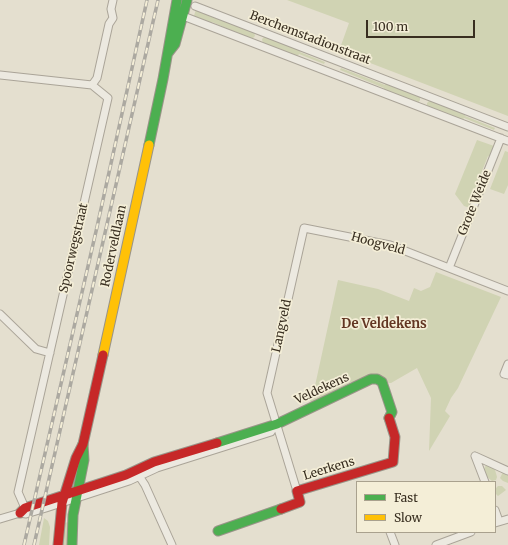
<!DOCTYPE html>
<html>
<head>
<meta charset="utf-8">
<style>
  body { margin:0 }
  #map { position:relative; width:508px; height:545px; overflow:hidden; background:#e4dfcf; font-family:Merriweather,serif }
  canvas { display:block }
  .legend { position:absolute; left:356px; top:481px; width:140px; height:52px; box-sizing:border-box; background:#f4eed7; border:1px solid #a9a18e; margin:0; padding:5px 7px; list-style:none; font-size:12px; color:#382e20 }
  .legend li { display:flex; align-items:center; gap:8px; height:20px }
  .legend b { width:20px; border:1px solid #a9a18e }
  .scale { position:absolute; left:366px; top:20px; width:109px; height:18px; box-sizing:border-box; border:2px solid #382e20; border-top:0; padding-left:5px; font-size:12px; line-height:14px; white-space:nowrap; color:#382e20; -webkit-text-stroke:3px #f4eed7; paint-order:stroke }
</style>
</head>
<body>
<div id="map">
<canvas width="508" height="545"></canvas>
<ul class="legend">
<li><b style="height:5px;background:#4caf50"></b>Fast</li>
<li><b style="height:5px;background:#ffc107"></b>Slow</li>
</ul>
<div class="scale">100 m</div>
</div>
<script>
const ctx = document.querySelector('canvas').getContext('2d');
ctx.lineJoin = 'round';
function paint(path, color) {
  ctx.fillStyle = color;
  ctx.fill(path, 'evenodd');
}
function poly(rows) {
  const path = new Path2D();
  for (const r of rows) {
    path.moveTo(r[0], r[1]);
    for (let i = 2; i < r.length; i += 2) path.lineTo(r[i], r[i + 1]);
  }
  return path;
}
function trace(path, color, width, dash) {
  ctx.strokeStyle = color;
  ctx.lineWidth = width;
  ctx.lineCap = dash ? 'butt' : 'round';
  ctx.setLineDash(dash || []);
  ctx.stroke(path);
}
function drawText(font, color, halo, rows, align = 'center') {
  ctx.font = font + ' Merriweather,serif';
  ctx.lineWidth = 3.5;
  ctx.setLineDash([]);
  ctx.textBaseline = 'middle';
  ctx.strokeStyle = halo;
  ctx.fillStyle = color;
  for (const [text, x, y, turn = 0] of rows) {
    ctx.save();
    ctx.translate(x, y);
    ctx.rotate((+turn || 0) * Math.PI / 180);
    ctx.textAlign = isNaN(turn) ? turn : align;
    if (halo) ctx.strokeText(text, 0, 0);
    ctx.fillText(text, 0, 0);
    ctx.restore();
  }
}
paint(poly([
  [287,0,508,0,508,116,339,51,349,23],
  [196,9,214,15,213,17,254,32,255,36,252,39,212,22,211,24,199,19,194,16],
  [265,36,301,49,300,52,325,62,324,64,299,54,297,57,263,44,262,39],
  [341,68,385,85,386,82,420,97,420,100,418,103,383,91,384,88,340,70],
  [430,100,466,113,465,116,495,128,494,130,464,118,462,121,427,106,427,103],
  [477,140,494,146,490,157,488,156,470,201,470,208,464,206,455,194],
  [505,151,508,152,508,185,504,194,490,189],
  [436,272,501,297,458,388,451,398,445,411,450,416,429,451,431,398,417,368,391,383,351,382,311,403,309,397,313,395,338,280,378,289,409,301,414,288,421,291,430,287],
  [486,465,493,467,495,470,497,477,496,480,492,481,486,476,484,469],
  [503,472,508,473,508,483,503,481,500,478],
  [498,486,502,486,506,490,498,496,495,493,495,489],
  [44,518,48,521,50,527,49,545,39,545],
  [68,522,68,545,62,545,62,524]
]), '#d0d3b3');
const street = poly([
  [195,6,508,127],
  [183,16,508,141],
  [0,75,92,85],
  [92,85,97,78,109,24,113,18,111,9,113,0],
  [449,268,501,138],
  [0,314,36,349,50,353],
  [508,364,504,374,508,375],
  [475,456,508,471],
  [475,456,485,482],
  [137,473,145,485,172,545],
  [297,491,267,393,304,228,390,245,508,291],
  [25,508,18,492,108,98,92,85],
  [495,510,499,521],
  [0,519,20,513,26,514,46,508,129,481,157,468,271,432,276,424],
  [495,523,508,519],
  [390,532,395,545],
  [436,545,471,532]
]);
const fast = poly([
  [168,53,175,44,187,0],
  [149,145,163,79,177,0],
  [217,443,277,424,371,379,377,379,382,382,392,412,389,418],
  [218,531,281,509],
  [72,545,73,515,84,460,83,444]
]);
const slow = poly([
  [103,355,149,145]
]);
const jam = poly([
  [281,509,300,502,297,491,393,462,395,437,389,418],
  [20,513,25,508,126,475,154,462,217,443],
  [58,545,62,503,76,458,83,444,103,355]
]);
trace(street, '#aaa498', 9);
trace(fast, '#999488', 11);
trace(slow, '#999488', 11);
trace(jam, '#999488', 11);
trace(street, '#ece9e0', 7);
trace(fast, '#4caf50', 9);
trace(slow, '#ffc107', 9);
trace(jam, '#c62828', 9);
const rail = poly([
  [24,545,97,227,147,0],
  [34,545,158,0]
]);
trace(rail, '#aca9a1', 3.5);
trace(rail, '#f4eed7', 2, [6]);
drawText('12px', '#382e20', '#f4eed7', [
  ["Berchemstadionstraat",310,38,21],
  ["Grote Weide",475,203,-68],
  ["Hoogveld",378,244,15],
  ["Roderveldlaan",114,246,-78],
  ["Spoorwegstraat",74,248,-77],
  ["Langveld",282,326,-78],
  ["Veldekens",322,389,-25],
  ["Leerkens",329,469,-17]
]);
drawText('bold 13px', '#623522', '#f4eed7', [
  ["De Veldekens",384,324]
]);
</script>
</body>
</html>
